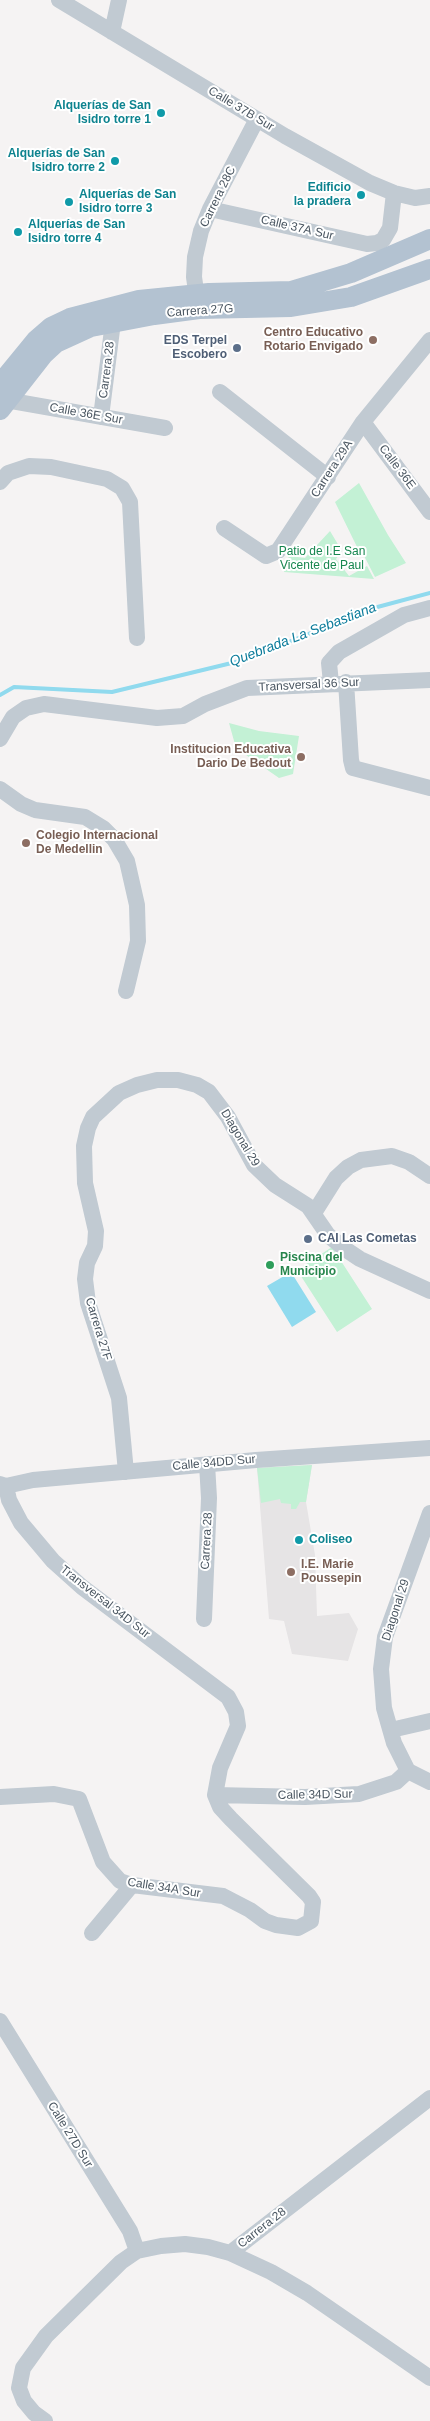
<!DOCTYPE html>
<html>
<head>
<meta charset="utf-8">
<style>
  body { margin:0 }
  canvas { display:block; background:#f5f3f3 }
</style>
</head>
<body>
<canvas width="430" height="2421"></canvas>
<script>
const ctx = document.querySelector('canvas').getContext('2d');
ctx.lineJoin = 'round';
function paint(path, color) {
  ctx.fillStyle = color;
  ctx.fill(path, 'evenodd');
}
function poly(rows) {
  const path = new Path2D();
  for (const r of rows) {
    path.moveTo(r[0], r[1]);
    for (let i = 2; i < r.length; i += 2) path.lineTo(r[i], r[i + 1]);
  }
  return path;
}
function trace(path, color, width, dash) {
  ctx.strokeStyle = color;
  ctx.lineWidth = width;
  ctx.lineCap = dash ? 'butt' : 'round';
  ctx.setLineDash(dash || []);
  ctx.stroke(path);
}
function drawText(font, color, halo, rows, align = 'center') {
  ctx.font = font + ' Arial,sans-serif';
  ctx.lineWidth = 4;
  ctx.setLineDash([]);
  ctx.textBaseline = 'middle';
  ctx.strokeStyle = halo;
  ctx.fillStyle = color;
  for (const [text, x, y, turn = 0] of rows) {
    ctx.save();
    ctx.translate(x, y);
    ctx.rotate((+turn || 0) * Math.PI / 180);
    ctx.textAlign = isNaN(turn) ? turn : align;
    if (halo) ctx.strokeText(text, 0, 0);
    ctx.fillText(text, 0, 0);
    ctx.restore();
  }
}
paint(poly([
  [312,1465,306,1502,315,1555,317,1616,349,1613,358,1629,348,1661,292,1654,284,1621,269,1619,257,1468]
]), '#e6e4e5');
paint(poly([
  [359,483,388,535,406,563,375,577,361,550,359,551,335,502],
  [330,531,342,551,336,559,349,576,367,566,374,579,284,572,289,556,305,558],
  [229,723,259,731,299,736,293,774,279,778,236,748],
  [332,1247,372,1309,337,1332,297,1270],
  [312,1465,306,1502,300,1502,296,1509,291,1509,291,1504,281,1503,280,1499,261,1503,257,1468]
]), '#c3f1d5');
paint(poly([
  [291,1272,316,1312,292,1327,267,1286]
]), '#90daee');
trace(poly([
  [0,695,14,687,112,692,244,660,370,609,430,593]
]), '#90daee', 4);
trace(poly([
  [59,0,285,136,370,183,394,193,415,198,430,196],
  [112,32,119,0],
  [210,209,367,244,377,243,383,240,390,228,394,193],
  [198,305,194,277,195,257,201,231,210,209,257,119],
  [220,392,328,477],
  [6,400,165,428],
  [101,417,113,322],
  [363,422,430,512],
  [0,482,8,473,29,466,51,467,107,479,122,488,130,502,137,638],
  [224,528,266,556,278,551,363,422,430,340],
  [346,682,351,760,353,768,430,788],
  [331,683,329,663,339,652,404,615,430,608],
  [0,739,13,717,26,708,44,704,157,718,183,716,205,704,247,688,430,680],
  [0,789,21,804,35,810,85,817,103,828,114,839,127,861,137,905,138,941,126,991],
  [314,1213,336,1178,348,1167,361,1160,392,1156,409,1162,430,1176],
  [126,1472,119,1398,88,1303,85,1279,87,1263,95,1246,96,1231,85,1183,84,1146,88,1128,93,1117,119,1093,137,1085,157,1080,178,1080,197,1085,209,1092,228,1117,254,1165,275,1185,308,1206,328,1235,345,1249,360,1259,430,1291],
  [0,1484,6,1486,33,1480,256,1460,430,1448],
  [430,1513,385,1637,381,1669,384,1708,394,1743,408,1771,430,1782],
  [204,1619,209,1498,207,1464],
  [391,1730,430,1721],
  [215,1795,305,1797,359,1794,396,1782,408,1771],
  [0,1797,54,1794,79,1799,103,1862,120,1881,132,1885,223,1896,250,1910,265,1921,276,1925,298,1928,311,1921,313,1902,309,1896,231,1819,220,1807,215,1795,220,1768,238,1726,236,1712,228,1697,82,1587,53,1561,21,1523,9,1500,6,1486],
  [92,1933,132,1885],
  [0,2021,130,2231,137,2251],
  [230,2253,430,2098],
  [45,2421,34,2413,24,2401,19,2388,23,2368,46,2336,121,2262,137,2251,161,2246,185,2244,208,2247,230,2253,271,2272,307,2293,430,2378]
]), '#c1cad2', 16);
trace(poly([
  [0,384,36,340,51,327,70,318,139,300,209,293,291,291,351,273,430,239],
  [0,410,43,355,56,343,91,327,154,315,199,309,291,307,351,297,430,269]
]), '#b3c2d1', 20);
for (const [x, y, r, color] of [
  [161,113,5,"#0f9aa8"],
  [115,161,5,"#0f9aa8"],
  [361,195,5,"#0f9aa8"],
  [69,202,5,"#0f9aa8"],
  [18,232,5,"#0f9aa8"],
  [373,340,5,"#8d6e63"],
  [237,348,5,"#5c6f8a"],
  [301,757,5,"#8d6e63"],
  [26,843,5,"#8d6e63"],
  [308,1239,5,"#5c6f8a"],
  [270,1265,5,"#2e9e5b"],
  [299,1540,5,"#0f9aa8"],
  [291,1572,5,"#8d6e63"]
]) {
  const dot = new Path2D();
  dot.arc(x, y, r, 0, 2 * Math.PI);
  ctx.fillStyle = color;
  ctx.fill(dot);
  trace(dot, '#fff', 2);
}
drawText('bold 12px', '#0d838f', '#fff', [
  ["Alquerías de San",151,106],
  ["Isidro torre 1",151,120],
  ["Alquerías de San",105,154],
  ["Isidro torre 2",105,168],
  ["Edificio",351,188],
  ["la pradera",351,202],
  ["Alquerías de San",79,195,"left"],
  ["Isidro torre 3",79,209,"left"],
  ["Alquerías de San",28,225,"left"],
  ["Isidro torre 4",28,239,"left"],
  ["Coliseo",309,1540,"left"]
], 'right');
drawText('12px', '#4a5661', '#fff', [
  ["Calle 37B Sur",241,109,31],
  ["Carrera 28C",218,197,-64],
  ["Calle 37A Sur",297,228,13],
  ["Carrera 27G",200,311,-4],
  ["Carrera 28",107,370,-83],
  ["Calle 36E Sur",86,414,10],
  ["Calle 36E",397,467,53],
  ["Carrera 29A",332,469,-57],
  ["Transversal 36 Sur",309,685,-3],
  ["Diagonal 29",240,1138,59],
  ["Carrera 27F",98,1329,73],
  ["Calle 34DD Sur",214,1463,-5],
  ["Carrera 28",207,1541,-87],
  ["Transversal 34D Sur",105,1602,38],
  ["Diagonal 29",396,1610,-72],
  ["Calle 34D Sur",315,1795,-1],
  ["Calle 34A Sur",164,1888,9],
  ["Calle 27D Sur",70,2135,58],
  ["Carrera 28",262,2228,-38]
]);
drawText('bold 12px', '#785e54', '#fff', [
  ["Centro Educativo",363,333],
  ["Rotario Envigado",363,347],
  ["Institucion Educativa",291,750],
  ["Dario De Bedout",291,764],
  ["Colegio Internacional",36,836,"left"],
  ["De Medellin",36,850,"left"],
  ["I.E. Marie",301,1565,"left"],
  ["Poussepin",301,1579,"left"]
], 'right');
drawText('bold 12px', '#4e5e75', '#fff', [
  ["EDS Terpel",227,341],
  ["Escobero",227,355],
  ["CAI Las Cometas",318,1239,"left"]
], 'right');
drawText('12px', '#17864f', '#fff', [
  ["Patio de I.E San",322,552],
  ["Vicente de Paul",322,566]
]);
drawText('bold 12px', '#27864d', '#fff', [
  ["Piscina del",280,1258],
  ["Municipio",280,1272]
], 'left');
drawText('italic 14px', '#0c7c9b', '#fff', [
  ["Quebrada La Sebastiana",303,635,-21]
]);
</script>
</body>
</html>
